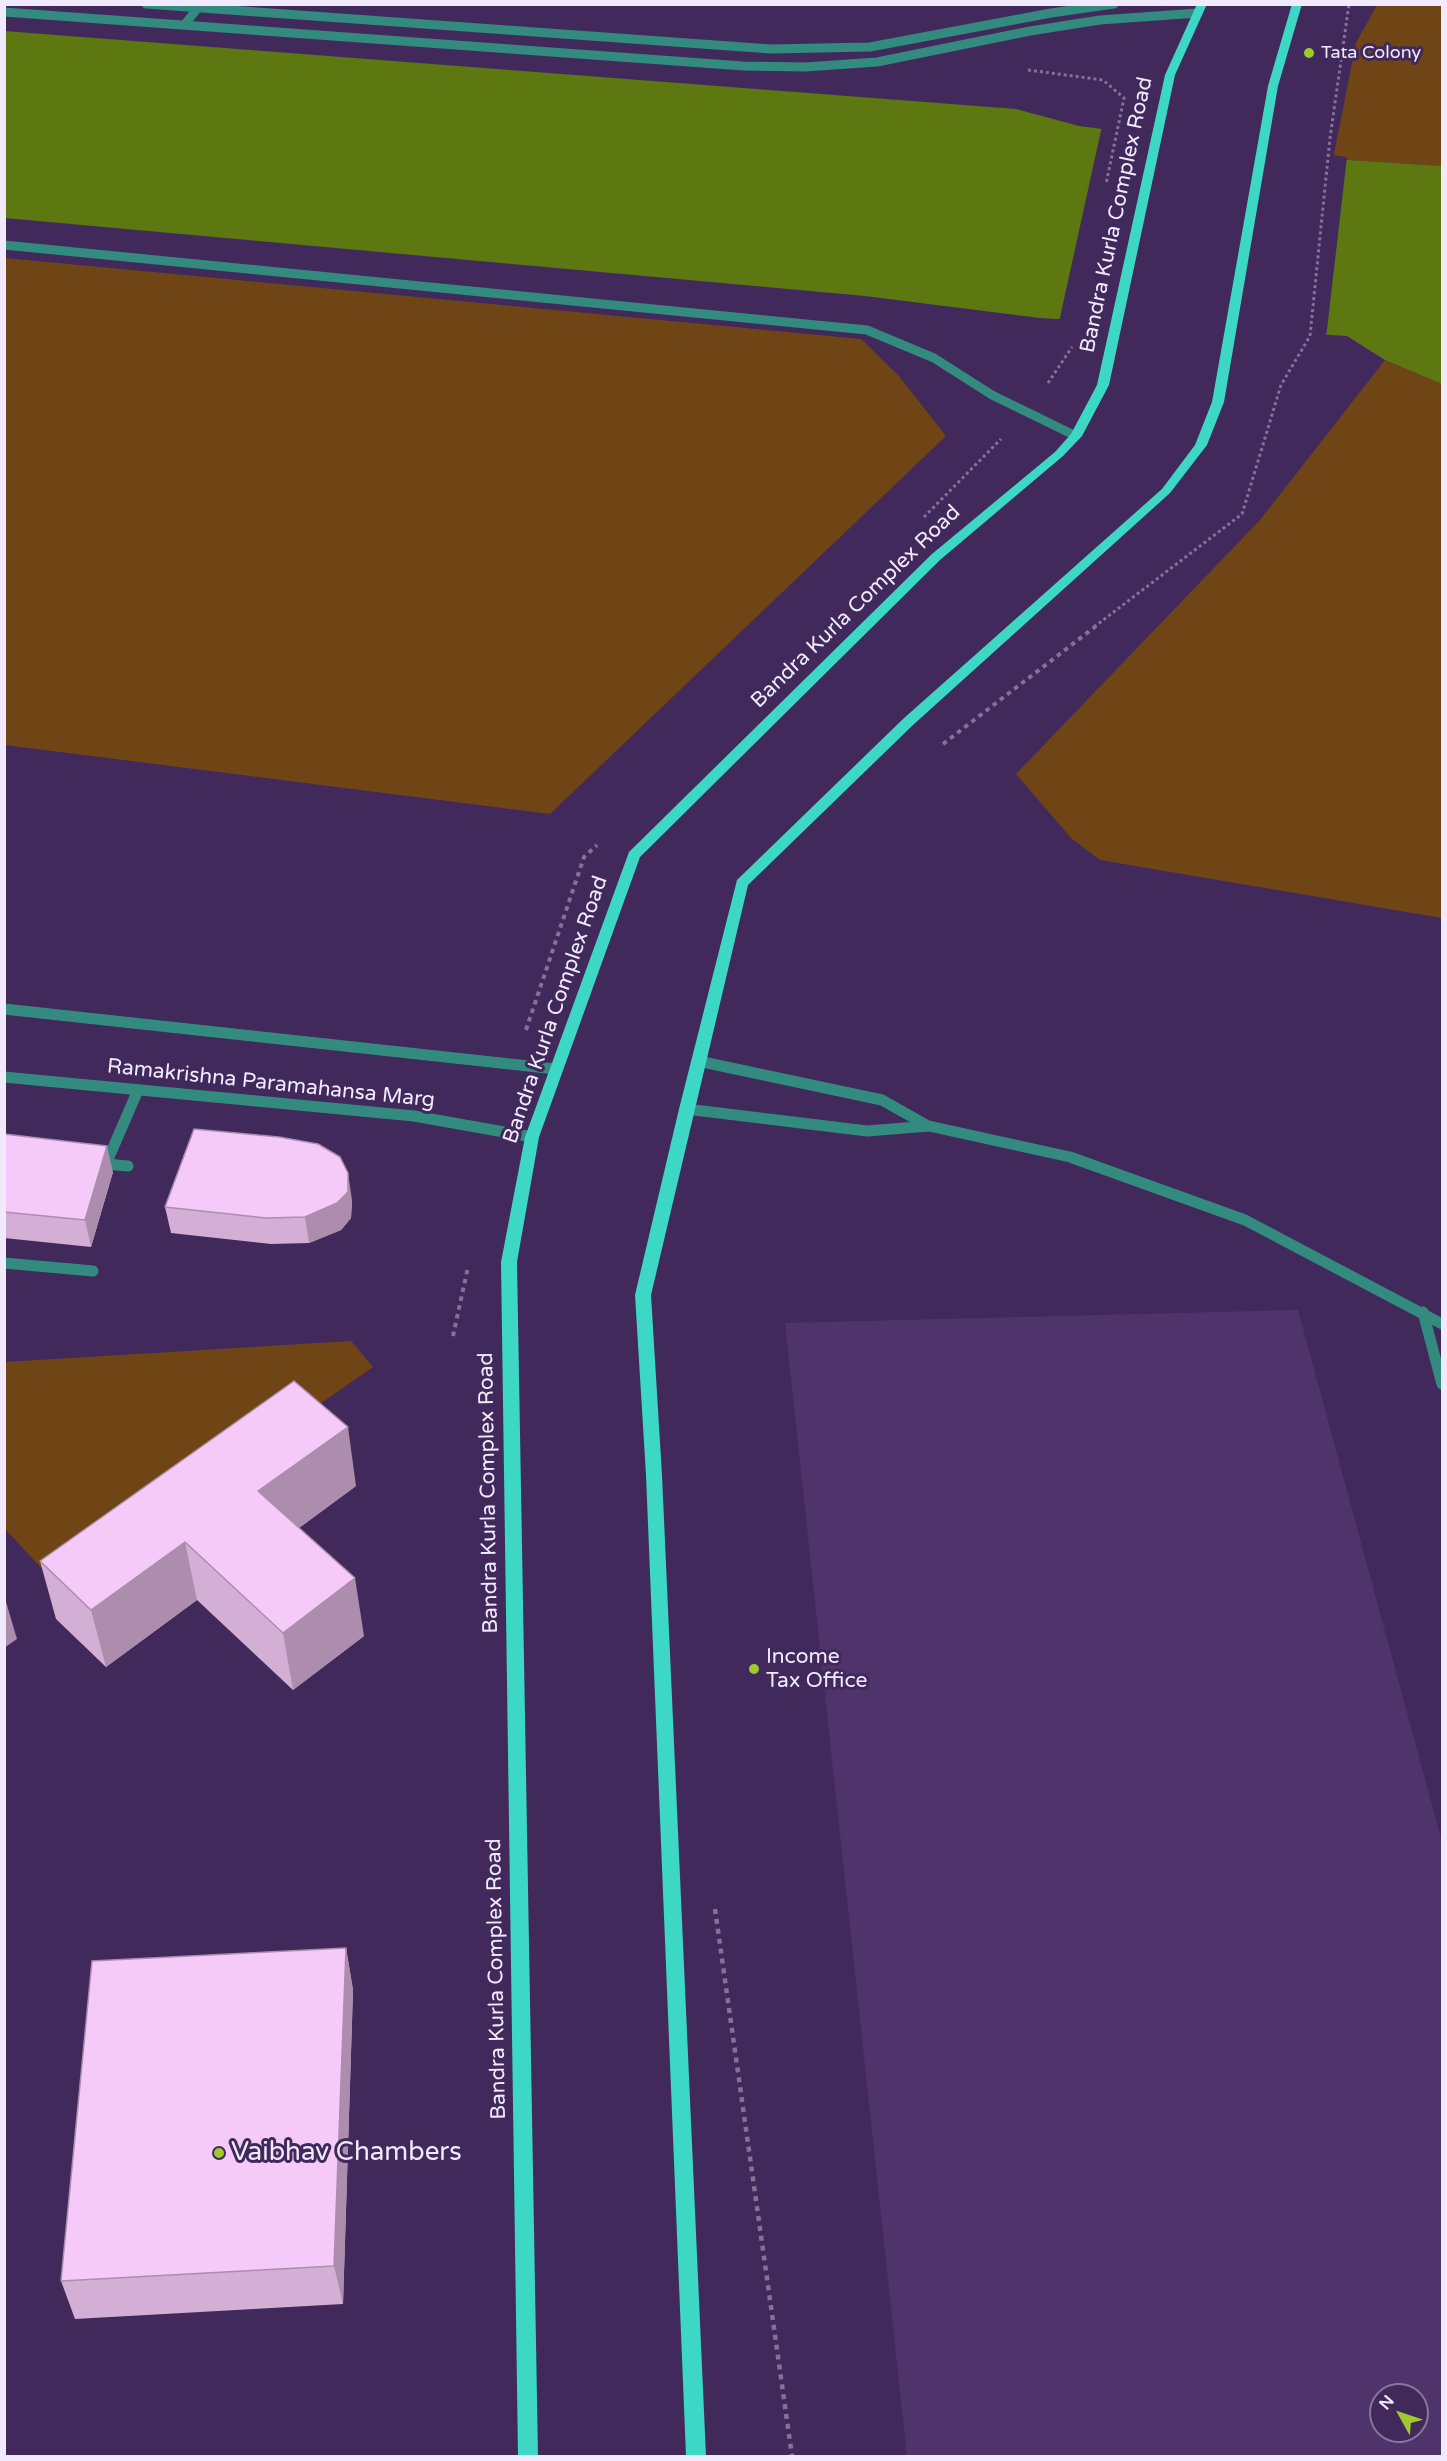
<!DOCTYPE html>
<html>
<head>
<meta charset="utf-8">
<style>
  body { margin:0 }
  #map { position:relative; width:1447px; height:2461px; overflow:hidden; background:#42295c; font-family:"Varela Round",sans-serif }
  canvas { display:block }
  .frame { position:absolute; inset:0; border:6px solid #f1eafd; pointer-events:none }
  .north { position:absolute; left:1369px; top:2383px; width:60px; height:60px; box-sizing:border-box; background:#42295c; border:2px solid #88769c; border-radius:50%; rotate:310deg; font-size:16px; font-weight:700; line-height:24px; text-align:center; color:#f1eafd }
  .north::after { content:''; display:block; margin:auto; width:21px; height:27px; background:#9fca2e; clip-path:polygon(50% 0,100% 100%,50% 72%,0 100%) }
</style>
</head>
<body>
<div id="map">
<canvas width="1447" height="2461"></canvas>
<div class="frame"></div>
<div class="north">N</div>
</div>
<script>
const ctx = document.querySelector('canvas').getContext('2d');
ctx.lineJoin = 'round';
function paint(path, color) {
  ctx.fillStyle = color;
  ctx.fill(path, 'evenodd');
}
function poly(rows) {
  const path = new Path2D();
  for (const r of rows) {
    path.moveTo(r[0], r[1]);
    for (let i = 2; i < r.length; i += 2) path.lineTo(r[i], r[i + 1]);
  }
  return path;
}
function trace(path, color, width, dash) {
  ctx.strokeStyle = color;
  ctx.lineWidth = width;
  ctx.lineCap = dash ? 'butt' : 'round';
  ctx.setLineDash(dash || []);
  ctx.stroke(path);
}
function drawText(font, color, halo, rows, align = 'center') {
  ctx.font = font + ' "Varela Round",sans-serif';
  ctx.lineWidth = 6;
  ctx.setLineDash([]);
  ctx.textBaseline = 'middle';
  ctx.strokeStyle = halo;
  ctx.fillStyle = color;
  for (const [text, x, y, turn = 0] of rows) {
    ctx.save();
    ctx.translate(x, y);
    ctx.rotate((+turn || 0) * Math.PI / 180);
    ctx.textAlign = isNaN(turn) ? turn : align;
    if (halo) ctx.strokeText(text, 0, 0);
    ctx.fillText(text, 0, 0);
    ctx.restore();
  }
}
paint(poly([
  [1298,1310,1442,1842,1442,2456,907,2456,785,1323],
  [1381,2395,1417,2395,1417,2431,1381,2431]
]), '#4f346c');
paint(poly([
  [1377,5,1442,5,1442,166,1333,159,1356,43],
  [5,258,861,339,898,375,946,436,550,814,5,745],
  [1385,360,1442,384,1442,918,1100,860,1071,838,1016,774,1260,520],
  [351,1341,373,1367,58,1586,5,1529,5,1362]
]), '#6f4516');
paint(poly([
  [4,31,1016,109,1079,126,1333,159,1442,166,1442,384,1385,360,1347,336,1040,318,865,296,5,218]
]), '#5d7810');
paint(poly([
  [1102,126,1347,157,1326,338,1059,322]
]), '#42295c');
trace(poly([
  [1028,70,1103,80,1124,98,1106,184],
  [1048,383,1072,347],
  [924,517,1001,439],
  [1094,627,1242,514,1281,385,1310,336,1330,138,1349,4]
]), '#847299', 3, [3, 3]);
trace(poly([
  [943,744,1096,626],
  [526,1030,584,857,597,845],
  [453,1336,468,1267]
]), '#847299', 4, [4.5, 4.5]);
trace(poly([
  [715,1909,792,2456]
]), '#847299', 4.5, [5, 5]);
trace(poly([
  [4,245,867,330,934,358,992,395,1076,436]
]), '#338b80', 9);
trace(poly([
  [185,24,201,4]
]), '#338b80', 9);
trace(poly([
  [95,1163,128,1166],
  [106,1164,138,1090],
  [4,1263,93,1271],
  [1423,1312,1442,1384]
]), '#338b80', 11);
trace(poly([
  [146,4,771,49,870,47,1051,13,1114,4],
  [4,12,743,66,805,67,877,62,1030,31,1100,20,1198,13]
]), '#338b80', 9);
trace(poly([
  [4,1009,556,1069],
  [698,1061,882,1100,928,1126],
  [4,1077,414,1116,532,1137],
  [686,1109,867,1131,929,1126,1070,1157,1245,1220,1442,1324]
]), '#338b80', 11);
paint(poly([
  [1197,4,1207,4,1175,75,1109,385,1082,436,1063,456,940,560,640,857,539,1137,517,1262,538,2456,518,2456,501,1262,525,1137,629,852,932,554,1055,452,1071,434,1097,385,1165,75,1197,4],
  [1292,4,1302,4,1278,86,1224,402,1207,445,1170,493,913,725,748,885,651,1295,662,1475,706,2456,686,2456,646,1475,635,1295,679,1109,737,880,903,719,1162,489,1195,445,1212,402,1268,86,1292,4]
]), '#3dd7c6');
paint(poly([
  [4,1134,113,1172,91,1247,4,1238],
  [352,1200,351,1218,341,1230,309,1243,271,1244,171,1233,165,1207],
  [356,1486,299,1528,364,1636,293,1690,197,1600,106,1667,56,1619,40,1561],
  [346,1948,353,1990,343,2304,75,2319,61,2281]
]), '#d3aed5');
paint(poly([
  [107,1146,113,1172,91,1247,85,1220],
  [348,1173,352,1200,351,1218,341,1230,309,1243,305,1217],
  [348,1427,356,1486,269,1550,258,1491],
  [185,1542,197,1600,106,1667,91,1610],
  [355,1578,364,1636,293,1690,283,1633],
  [4,1595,17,1639,4,1648],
  [346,1948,353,1990,343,2304,334,2266]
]), '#ac8dae');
const building = poly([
  [194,1129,279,1137,318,1144,340,1157,348,1173,348,1192,337,1203,305,1217,266,1218,165,1207,194,1129],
  [4,1134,107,1146,85,1220,4,1212,4,1134],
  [294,1381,348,1427,258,1491,355,1578,283,1633,185,1542,91,1610,40,1561,294,1381],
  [346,1948,334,2266,61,2281,92,1961,346,1948]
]);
paint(building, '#f5caf8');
trace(building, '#ac8dae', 1.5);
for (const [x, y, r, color] of [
  [1309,53,6,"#9fca2e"],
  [754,1669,6,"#9fca2e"],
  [219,2153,6,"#9fca2e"]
]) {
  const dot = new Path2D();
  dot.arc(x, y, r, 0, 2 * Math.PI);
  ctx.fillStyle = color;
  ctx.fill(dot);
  trace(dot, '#42295c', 2);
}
drawText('18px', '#f1eafd', '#42295c', [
  ["Tata Colony",1321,53]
], 'left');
drawText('21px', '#f1eafd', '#42295c', [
  ["Bandra Kurla Complex Road",1117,215,-78],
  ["Bandra Kurla Complex Road",856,607,-44],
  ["Bandra Kurla Complex Road",556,1010,-71],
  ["Ramakrishna Paramahansa Marg",271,1084,6],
  ["Bandra Kurla Complex Road",489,1493,-91],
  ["Bandra Kurla Complex Road",497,1979,-91]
]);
drawText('21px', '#f1eafd', '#42295c', [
  ["Income",766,1657],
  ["Tax Office",766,1681]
], 'left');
drawText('26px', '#f1eafd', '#42295c', [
  ["Vaibhav Chambers",231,2153]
], 'left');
</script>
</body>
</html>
